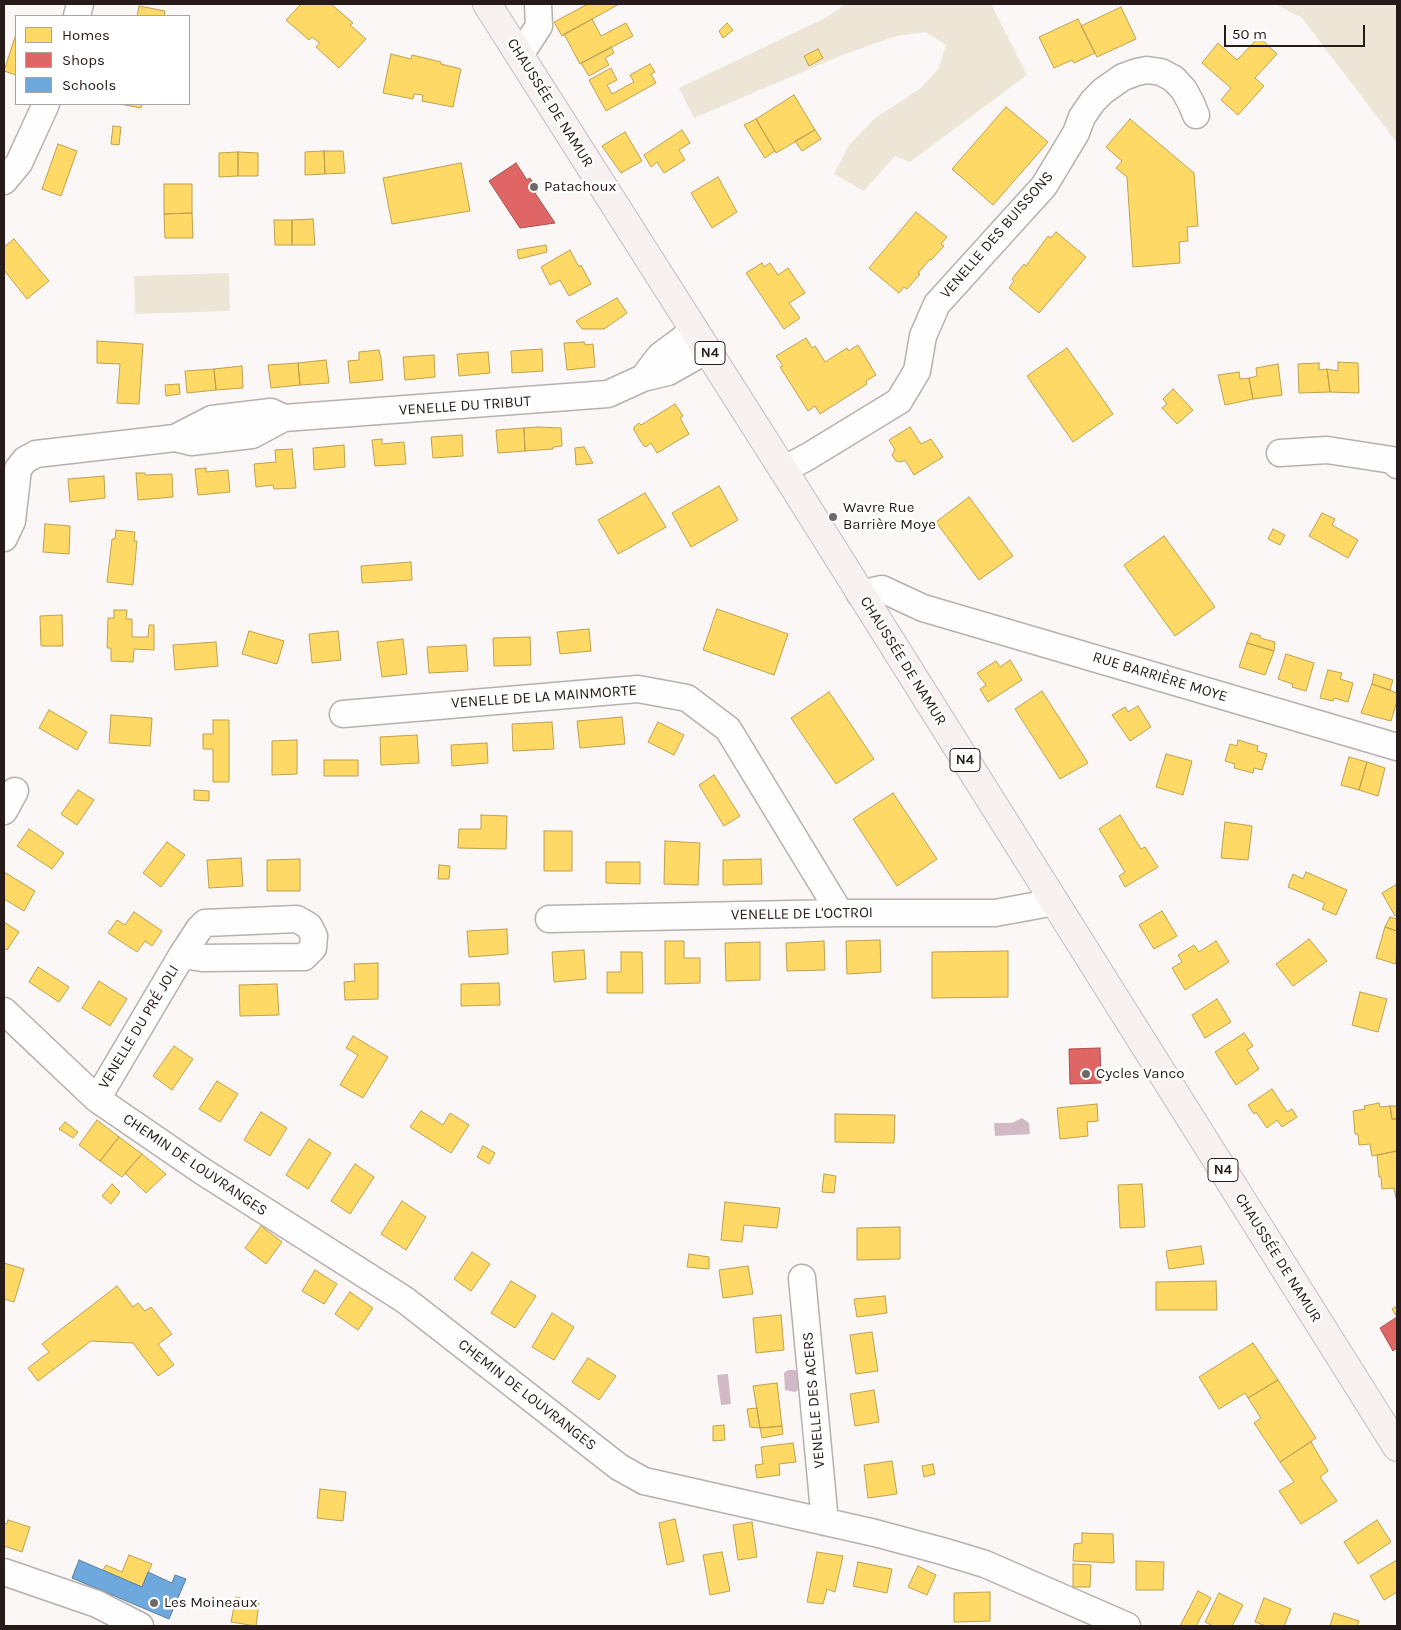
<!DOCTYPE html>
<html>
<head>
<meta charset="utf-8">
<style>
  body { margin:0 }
  #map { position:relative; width:1401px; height:1630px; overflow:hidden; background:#faf7f6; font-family:Karla,sans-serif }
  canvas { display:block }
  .frame { position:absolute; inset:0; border:5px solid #261b18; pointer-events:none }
  .legend { position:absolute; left:15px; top:15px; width:175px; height:90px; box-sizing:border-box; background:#fff; border:1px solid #a8a4a3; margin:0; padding:6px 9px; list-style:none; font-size:15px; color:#261b18 }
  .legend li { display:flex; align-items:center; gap:10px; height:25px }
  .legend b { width:25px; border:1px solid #a8a4a3 }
  .scale { position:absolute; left:1224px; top:25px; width:141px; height:22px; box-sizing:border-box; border:2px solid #261b18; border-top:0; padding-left:6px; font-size:15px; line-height:18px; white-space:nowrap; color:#261b18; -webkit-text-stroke:4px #fff; paint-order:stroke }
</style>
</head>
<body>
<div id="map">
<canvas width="1401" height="1630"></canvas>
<div class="frame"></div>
<ul class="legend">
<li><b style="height:14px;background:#ffd966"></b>Homes</li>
<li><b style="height:14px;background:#e06666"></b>Shops</li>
<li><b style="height:14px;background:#6fa8dc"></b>Schools</li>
</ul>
<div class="scale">50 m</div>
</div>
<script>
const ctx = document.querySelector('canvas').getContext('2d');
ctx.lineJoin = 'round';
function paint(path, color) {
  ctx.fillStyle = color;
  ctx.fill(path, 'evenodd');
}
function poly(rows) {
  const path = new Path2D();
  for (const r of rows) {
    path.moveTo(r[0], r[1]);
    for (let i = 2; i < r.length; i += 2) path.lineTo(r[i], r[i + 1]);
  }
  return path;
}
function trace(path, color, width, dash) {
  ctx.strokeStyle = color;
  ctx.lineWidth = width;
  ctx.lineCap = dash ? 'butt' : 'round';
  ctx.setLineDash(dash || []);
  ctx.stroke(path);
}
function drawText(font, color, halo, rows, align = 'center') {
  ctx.font = font + ' Karla,sans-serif';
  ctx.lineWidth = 5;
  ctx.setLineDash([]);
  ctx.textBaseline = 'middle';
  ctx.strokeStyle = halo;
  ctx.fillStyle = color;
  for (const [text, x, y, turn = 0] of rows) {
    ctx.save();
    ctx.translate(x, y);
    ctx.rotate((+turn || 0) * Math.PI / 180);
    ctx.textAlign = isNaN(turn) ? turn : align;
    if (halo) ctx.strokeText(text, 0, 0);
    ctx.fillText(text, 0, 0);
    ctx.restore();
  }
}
paint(poly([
  [846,4,991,4,1027,75,910,162,895,156,864,191,834,174,849,145,874,119,921,88,939,68,946,45,926,32,896,36,840,56,694,118,679,88,825,18],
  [1275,4,1397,4,1397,143,1302,18],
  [229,273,230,311,135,314,134,276]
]), '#ede6d7');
paint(poly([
  [1022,1118,1029,1123,1030,1134,995,1136,994,1123,1012,1123],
  [788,1370,795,1370,798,1373,800,1389,795,1392,785,1390,784,1373],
  [728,1374,731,1404,721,1405,717,1375]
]), '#d2b9c6');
const homes = poly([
  [301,4,331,4,353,23,350,25,366,39,339,68,316,47,320,43,312,37,309,40,286,20,301,4],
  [588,4,619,4,562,36,554,22,588,4],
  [139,6,165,11,164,16,137,16,139,6],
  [1121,7,1136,39,1097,57,1081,26,1121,7],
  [592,19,601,36,626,23,633,36,580,64,564,34,592,19],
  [1078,19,1095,53,1074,63,1072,60,1054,68,1039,37,1078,19],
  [727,23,733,30,723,38,719,31,727,23],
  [16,34,16,75,4,71,16,34],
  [1259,37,1277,54,1255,78,1264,86,1238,115,1221,100,1231,88,1202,63,1218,43,1237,60,1259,37],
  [611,47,614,53,605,58,609,65,589,76,581,63,611,47],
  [818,49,823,58,809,66,804,56,818,49],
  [391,54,411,59,412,55,441,62,441,64,461,69,453,107,422,101,423,95,414,94,413,99,383,93,391,54],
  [650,64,655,72,651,74,656,83,606,111,589,80,611,68,617,80,607,85,612,94,634,82,630,75,650,64],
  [794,95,815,130,776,153,756,119,794,95],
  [120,104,142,104,141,108,120,104],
  [1006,107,1048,142,993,205,952,169,1006,107],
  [756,119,775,151,765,158,744,125,756,119],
  [1130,119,1194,173,1198,226,1187,227,1188,241,1179,242,1180,263,1133,267,1127,177,1116,168,1122,161,1106,147,1130,119],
  [113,126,121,127,119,145,111,144,113,126],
  [682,130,690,143,679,150,685,160,664,173,657,162,651,167,644,155,682,130],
  [815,130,821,139,802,151,795,141,815,130],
  [625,132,642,161,621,173,602,146,625,132],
  [58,144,77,151,61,196,42,189,58,144],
  [324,151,343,151,345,173,325,174,324,151],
  [324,151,325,174,305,175,305,152,324,151],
  [238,152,258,153,258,176,238,176,238,152],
  [238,152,238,176,219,177,219,153,238,152],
  [461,163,470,211,392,224,383,178,461,163],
  [718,177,737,212,712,228,691,193,718,177],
  [164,184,192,184,192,213,164,214,164,184],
  [916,212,947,237,941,244,944,246,931,260,930,259,918,273,920,274,907,289,904,287,899,293,869,268,916,212],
  [192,213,193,238,165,238,164,214,192,213],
  [313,219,315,245,292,245,292,220,313,219],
  [274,220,292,220,292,245,275,245,274,220],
  [1056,232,1086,257,1039,313,1009,288,1014,281,1012,279,1024,264,1026,266,1048,236,1051,238,1056,232],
  [14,239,49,281,27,299,4,270,4,247,14,239],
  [546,245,547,252,519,259,517,250,546,245],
  [570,250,579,267,581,265,591,284,569,296,560,280,550,285,541,267,570,250],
  [762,263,764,267,770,263,778,275,788,268,805,293,789,303,800,318,784,329,746,273,762,263],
  [617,298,627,313,604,329,582,329,576,321,617,298],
  [806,338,812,348,815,346,825,362,847,348,849,351,858,345,876,375,866,381,867,384,820,414,815,406,808,411,780,367,783,366,776,356,806,338],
  [97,341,143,344,139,404,117,403,120,364,97,363,97,341],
  [584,342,585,345,593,344,595,367,567,370,564,343,584,342],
  [1067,348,1113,414,1073,442,1027,376,1067,348],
  [542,349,543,371,512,373,511,351,542,349],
  [379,350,381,358,383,380,350,383,348,361,359,360,359,352,379,350],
  [488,352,490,373,459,376,457,354,488,352],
  [434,355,435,377,405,380,403,357,434,355],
  [326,360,329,383,300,385,298,363,326,360],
  [1338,362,1358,363,1359,393,1330,392,1327,369,1338,371,1338,362],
  [298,363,300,385,271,388,268,365,298,363],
  [1319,363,1319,370,1327,369,1330,392,1299,393,1298,364,1319,363],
  [1278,364,1282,395,1253,399,1249,378,1257,376,1256,368,1278,364],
  [242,366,243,388,216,390,214,369,242,366],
  [214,369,216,390,187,393,185,371,214,369],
  [1239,372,1240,379,1249,378,1253,399,1225,405,1218,375,1239,372],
  [179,384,180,394,166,396,165,385,179,384],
  [1173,389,1193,410,1177,424,1162,408,1167,404,1163,399,1173,389],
  [675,404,683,416,680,418,689,434,657,453,651,443,646,447,643,445,634,430,634,427,639,423,641,425,675,404],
  [538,427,561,428,562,446,553,447,553,449,525,451,524,428,538,427],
  [910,427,921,444,931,439,943,457,914,475,905,460,901,462,896,461,892,455,895,450,889,440,910,427],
  [524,428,525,451,498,453,496,430,524,428],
  [462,435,463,456,433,458,431,437,462,435],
  [382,439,382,444,404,442,406,464,375,466,372,440,382,439],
  [344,445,345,467,314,470,313,448,344,445],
  [584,447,593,463,576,465,575,448,584,447],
  [292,449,296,488,274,489,273,485,256,487,254,464,276,462,275,450,292,449],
  [206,468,206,472,228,470,230,492,198,495,195,469,206,468],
  [136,473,145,473,145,475,172,474,173,497,138,500,136,473],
  [104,476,105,498,70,502,68,479,104,476],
  [719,486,738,520,691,547,672,513,719,486],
  [645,493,666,527,618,554,598,520,645,493],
  [969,497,1013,556,979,580,936,522,969,497],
  [1322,513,1335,519,1332,525,1358,540,1348,558,1309,536,1322,513],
  [45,524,70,526,69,554,43,552,45,524],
  [1273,529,1285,535,1280,545,1268,539,1273,529],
  [116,530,135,532,134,541,137,541,133,585,107,582,112,539,115,539,116,530],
  [1164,536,1215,607,1175,636,1124,565,1164,536],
  [411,562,412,580,362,583,361,566,411,562],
  [717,609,788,634,774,675,703,650,717,609],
  [114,610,127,610,126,619,132,619,132,637,148,637,149,625,154,625,154,650,134,649,133,662,111,661,111,648,107,648,108,618,114,618,114,610],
  [62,615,63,646,41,646,40,616,62,615],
  [589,629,591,651,560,654,557,632,589,629],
  [249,631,284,641,277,664,242,654,249,631],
  [338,631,341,660,312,663,309,634,338,631],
  [1251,633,1261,636,1260,638,1275,642,1274,651,1247,643,1251,633],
  [530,637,531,665,494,666,493,638,530,637],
  [403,639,407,674,382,677,377,642,403,639],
  [216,642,218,666,175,670,173,645,216,642],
  [1247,643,1274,651,1265,675,1239,667,1247,643],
  [466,645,468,671,429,673,427,647,466,645],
  [1286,654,1314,663,1306,691,1292,687,1293,684,1278,679,1286,654],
  [1010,660,1022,680,988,702,980,689,986,685,977,673,996,661,1000,667,1010,660],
  [1328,670,1342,673,1340,679,1353,683,1348,702,1334,698,1333,701,1320,698,1328,670],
  [1374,674,1393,680,1390,690,1372,684,1374,674],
  [1372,684,1397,693,1397,701,1391,721,1361,713,1372,684],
  [1042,691,1088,763,1060,779,1015,709,1042,691],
  [829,692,874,759,836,784,791,718,829,692],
  [1138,706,1151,727,1130,741,1112,715,1125,707,1128,712,1138,706],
  [49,710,87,732,77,750,39,728,49,710],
  [111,715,152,718,150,746,109,743,111,715],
  [622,717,625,744,580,748,577,721,622,717],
  [213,720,229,720,229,782,213,782,213,749,203,749,203,734,213,734,213,720],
  [552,722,554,749,513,751,512,724,552,722],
  [658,722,684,735,674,755,648,742,658,722],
  [417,735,419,763,381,765,380,737,417,735],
  [297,740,297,774,272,775,272,741,297,740],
  [1238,740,1258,746,1257,751,1267,754,1262,770,1254,768,1253,773,1234,768,1235,764,1225,761,1230,744,1237,746,1238,740],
  [487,743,488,763,452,766,451,745,487,743],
  [1166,754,1192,761,1183,795,1156,787,1166,754],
  [1349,757,1367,762,1359,790,1341,785,1349,757],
  [324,760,358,760,358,776,324,776,324,760],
  [1367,762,1385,768,1378,796,1359,790,1367,762],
  [714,775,740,816,724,826,699,785,714,775],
  [78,790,94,800,77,825,61,814,78,790],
  [194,790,209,791,209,801,194,800,194,790],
  [893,793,937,859,897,886,853,819,893,793],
  [481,815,507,816,506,849,458,848,459,829,481,829,481,815],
  [1120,815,1141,849,1145,847,1158,867,1125,887,1119,876,1125,872,1099,829,1120,815],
  [1225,822,1252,826,1248,860,1221,858,1225,822],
  [29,829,64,853,52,869,17,846,29,829],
  [544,831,572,831,572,871,544,871,544,831],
  [665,841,700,843,698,885,664,884,665,841],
  [167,842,185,855,161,887,143,873,167,842],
  [241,858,243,886,209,888,207,860,241,858],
  [300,859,300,891,267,891,267,860,300,859],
  [761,859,762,884,723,885,723,860,761,859],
  [606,862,640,862,640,884,606,883,606,862],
  [439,865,450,866,449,879,438,879,439,865],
  [4,872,35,891,24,911,4,899,4,872],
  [1306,872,1347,890,1336,915,1322,909,1325,903,1288,887,1293,874,1303,879,1306,872],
  [1397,884,1397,915,1395,916,1382,893,1397,884],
  [1162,911,1177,936,1154,949,1139,925,1162,911],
  [134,912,162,931,152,946,145,941,137,952,108,933,117,920,125,925,134,912],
  [1390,917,1397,919,1397,931,1385,927,1390,917],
  [4,922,19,932,7,950,4,948,4,922],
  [1385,927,1397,931,1396,964,1376,958,1385,927],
  [507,929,508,954,469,957,467,931,507,929],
  [1309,939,1327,961,1293,986,1276,964,1309,939],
  [880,940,881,972,847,974,846,941,880,940],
  [665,941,684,941,684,958,700,958,700,983,665,984,665,941],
  [824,941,825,970,787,971,786,943,824,941],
  [1216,941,1229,962,1185,990,1172,968,1182,962,1178,955,1194,945,1199,952,1216,941],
  [760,942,760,980,726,981,725,943,760,942],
  [584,950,586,979,554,982,552,952,584,950],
  [1008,951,1008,997,932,998,932,952,1008,951],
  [621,952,642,952,643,993,607,993,607,972,621,972,621,952],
  [378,963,378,999,345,1000,344,982,355,981,354,964,378,963],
  [38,967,69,987,59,1002,29,982,38,967],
  [99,981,127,999,110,1026,82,1008,99,981],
  [499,983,500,1005,461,1006,461,984,499,983],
  [277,984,279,1015,240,1016,239,985,277,984],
  [1360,992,1387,999,1378,1032,1352,1025,1360,992],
  [1217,999,1231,1022,1205,1038,1192,1015,1217,999],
  [1244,1033,1253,1046,1247,1050,1259,1069,1236,1085,1215,1052,1244,1033],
  [353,1036,388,1057,363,1098,340,1085,358,1055,346,1048,353,1036],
  [174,1046,193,1059,172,1090,153,1076,174,1046],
  [217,1081,238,1094,220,1122,199,1109,217,1081],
  [1272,1089,1287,1112,1292,1109,1297,1117,1282,1127,1277,1120,1267,1128,1256,1112,1254,1114,1248,1105,1272,1089],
  [1379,1103,1380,1107,1390,1106,1392,1119,1397,1119,1397,1151,1372,1156,1370,1144,1359,1145,1358,1134,1355,1134,1353,1111,1365,1109,1364,1106,1379,1103],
  [1097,1104,1098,1121,1087,1122,1088,1136,1060,1139,1057,1108,1097,1104],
  [1390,1106,1397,1106,1397,1119,1392,1119,1390,1106],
  [421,1111,443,1125,450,1113,469,1125,451,1153,410,1127,421,1111],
  [261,1112,287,1128,270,1156,244,1140,261,1112],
  [835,1114,895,1115,894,1143,835,1142,835,1114],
  [97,1120,119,1137,100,1161,79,1145,97,1120],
  [65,1122,78,1132,73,1138,59,1129,65,1122],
  [119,1137,142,1154,122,1177,100,1161,119,1137],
  [309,1139,331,1153,308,1189,286,1175,309,1139],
  [483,1146,495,1153,489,1164,477,1157,483,1146],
  [1397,1151,1397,1197,1396,1198,1394,1188,1382,1189,1381,1177,1379,1177,1377,1155,1397,1151],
  [142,1154,166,1174,146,1193,125,1173,142,1154],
  [355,1164,374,1177,350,1214,331,1201,355,1164],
  [824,1174,836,1176,834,1193,822,1192,824,1174],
  [112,1184,120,1192,111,1204,102,1196,112,1184],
  [1142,1184,1145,1227,1120,1228,1118,1185,1142,1184],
  [402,1201,426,1217,406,1250,381,1234,402,1201],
  [725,1202,780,1208,777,1228,744,1225,742,1242,721,1240,725,1202],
  [261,1226,282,1242,266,1264,245,1248,261,1226],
  [900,1227,900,1259,857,1260,857,1228,900,1227],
  [1201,1246,1204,1264,1169,1269,1166,1251,1201,1246],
  [472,1252,490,1264,471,1291,454,1279,472,1252],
  [689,1254,709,1257,709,1269,687,1267,689,1254],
  [4,1263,24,1269,14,1302,4,1299,4,1263],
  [748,1266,753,1294,723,1298,719,1270,748,1266],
  [315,1270,337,1284,324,1304,302,1291,315,1270],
  [511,1281,536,1296,515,1328,491,1313,511,1281],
  [1216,1281,1217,1310,1156,1310,1156,1282,1216,1281],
  [117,1286,133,1307,138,1303,145,1311,151,1307,172,1334,158,1344,174,1365,158,1376,133,1343,91,1341,38,1381,28,1368,49,1352,42,1344,117,1286],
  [350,1292,373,1308,358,1330,335,1314,350,1292],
  [885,1296,887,1313,857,1317,854,1299,885,1296],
  [1397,1306,1397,1317,1392,1309,1397,1306],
  [552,1313,574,1327,554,1360,532,1347,552,1313],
  [781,1315,784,1350,756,1353,753,1318,781,1315],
  [872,1332,878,1371,856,1374,850,1335,872,1332],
  [1253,1343,1278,1380,1248,1398,1245,1393,1219,1409,1199,1377,1253,1343],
  [588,1358,616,1376,599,1400,572,1382,588,1358],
  [1278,1380,1316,1438,1280,1462,1254,1423,1261,1418,1248,1398,1278,1380],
  [777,1383,782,1426,760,1428,753,1386,777,1383],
  [874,1390,879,1422,855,1426,850,1394,874,1390],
  [757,1408,760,1428,750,1427,747,1409,757,1408],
  [724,1425,725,1440,713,1441,713,1426,724,1425],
  [782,1426,783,1434,762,1438,760,1428,782,1426],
  [1311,1442,1328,1471,1320,1477,1337,1501,1301,1524,1279,1491,1294,1482,1280,1462,1311,1442],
  [793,1443,796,1462,779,1464,780,1475,757,1478,755,1465,763,1464,761,1447,793,1443],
  [892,1461,897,1494,868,1498,864,1465,892,1461],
  [933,1464,935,1474,924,1477,922,1466,933,1464],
  [320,1489,346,1492,343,1521,317,1518,320,1489],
  [675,1519,684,1561,667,1565,659,1523,675,1519],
  [8,1520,30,1527,22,1552,4,1546,4,1523,7,1524,8,1520],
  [1377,1520,1391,1542,1358,1564,1344,1542,1377,1520],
  [752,1522,757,1557,738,1560,733,1525,752,1522],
  [1082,1533,1113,1534,1114,1563,1073,1561,1074,1544,1082,1543,1082,1533],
  [722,1552,730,1591,710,1595,703,1555,722,1552],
  [817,1552,843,1556,835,1592,827,1589,823,1604,807,1602,817,1552],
  [129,1555,152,1564,142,1587,103,1570,106,1565,122,1572,129,1555],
  [1397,1560,1397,1592,1384,1600,1370,1576,1397,1560],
  [1136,1561,1164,1562,1163,1590,1136,1590,1136,1561],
  [858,1562,892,1569,887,1593,853,1586,858,1562],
  [1073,1564,1091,1565,1090,1587,1073,1587,1073,1564],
  [918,1566,936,1575,927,1595,908,1587,918,1566],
  [1198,1591,1211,1598,1196,1626,1180,1626,1198,1591],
  [990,1592,990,1621,954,1622,954,1593,990,1592],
  [1219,1593,1243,1605,1232,1626,1213,1626,1205,1622,1219,1593],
  [236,1597,259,1603,256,1626,231,1622,236,1597],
  [1264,1598,1291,1609,1284,1626,1266,1626,1255,1622,1264,1598],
  [1334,1613,1359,1621,1357,1626,1330,1626,1334,1613]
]);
paint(homes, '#ffd966');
trace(homes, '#bea04f', 1);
const shops = poly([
  [516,163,527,180,530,178,538,191,535,193,555,223,520,228,489,181,516,163],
  [1100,1048,1101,1083,1070,1084,1069,1049,1100,1048],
  [1397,1317,1397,1348,1393,1351,1380,1328,1397,1317]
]);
paint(shops, '#e06666');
trace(shops, '#a8504f', 1);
const schools = poly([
  [79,1560,142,1587,148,1572,172,1583,175,1575,186,1579,169,1619,72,1578,79,1560]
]);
paint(schools, '#6fa8dc');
trace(schools, '#597ea1', 1);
const minor = poly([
  [77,16,80,4],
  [520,55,539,26,538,4],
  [4,181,19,163,46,104],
  [643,378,660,356,695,330],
  [175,438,191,442,252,435,284,418,608,394,643,378,668,372,707,350],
  [1280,453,1327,450,1392,460,1397,465],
  [783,470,809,456,899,401,917,371,923,336,937,304,1044,186,1076,133,1082,117,1093,101,1103,91,1123,77,1137,72,1147,70,1161,72,1174,79,1184,90,1191,103,1196,115],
  [4,538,12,521,18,469,25,460,36,454,175,438,212,419,271,412,284,418],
  [860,594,882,589,923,608,1397,747],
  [343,714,638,689,687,698,728,729,840,913],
  [4,811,15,791],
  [549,919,840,913,995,913,1055,902],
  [4,1011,97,1099,202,1171,405,1300,619,1467,644,1481,875,1533,942,1551,985,1564,1127,1626],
  [97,1099,182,955,202,958,304,957,313,948,314,936,309,926,297,919,205,923,199,929,182,955],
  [802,1278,825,1522],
  [4,1572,97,1604,140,1626]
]);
const major = poly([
  [487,4,789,479,1397,1447]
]);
trace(minor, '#b6b0ae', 29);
trace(major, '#c5baba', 30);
trace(minor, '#fefefe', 26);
trace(major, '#f7f1f2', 28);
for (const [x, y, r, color] of [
  [534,187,5,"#706866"],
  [833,517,5,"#706866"],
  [1086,1074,5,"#706866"],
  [154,1603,5,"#706866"]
]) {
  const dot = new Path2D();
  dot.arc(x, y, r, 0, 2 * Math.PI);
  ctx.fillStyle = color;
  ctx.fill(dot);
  trace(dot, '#fff', 2);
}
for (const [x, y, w] of [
  [710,353,30],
  [965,760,30],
  [1223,1170,30]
]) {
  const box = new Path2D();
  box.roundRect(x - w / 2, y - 11.5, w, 23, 4);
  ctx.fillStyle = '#fff';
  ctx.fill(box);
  trace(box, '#261b18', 1);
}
drawText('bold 14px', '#261b18', null, [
  ["N4",710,353],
  ["N4",965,760],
  ["N4",1223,1170]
]);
drawText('15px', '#261b18', '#fff', [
  ["CHAUSSÉE DE NAMUR",550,103,58],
  ["VENELLE DES BUISSONS",997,235,-49],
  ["VENELLE DU TRIBUT",465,406,-4],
  ["CHAUSSÉE DE NAMUR",903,661,58],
  ["RUE BARRIÈRE MOYE",1160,677,17],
  ["VENELLE DE LA MAINMORTE",544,697,-4],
  ["VENELLE DE L'OCTROI",802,914,-1],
  ["VENELLE DU PRÉ JOLI",139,1027,-59],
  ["CHEMIN DE LOUVRANGES",195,1165,34],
  ["CHAUSSÉE DE NAMUR",1278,1258,58],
  ["CHEMIN DE LOUVRANGES",527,1395,38],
  ["VENELLE DES ACERS",814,1400,-95]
]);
drawText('15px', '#261b18', '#fff', [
  ["Patachoux",544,187],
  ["Wavre Rue",843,508],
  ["Barrière Moye",843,525],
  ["Cycles Vanco",1096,1074],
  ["Les Moineaux",164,1603]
], 'left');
</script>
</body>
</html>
